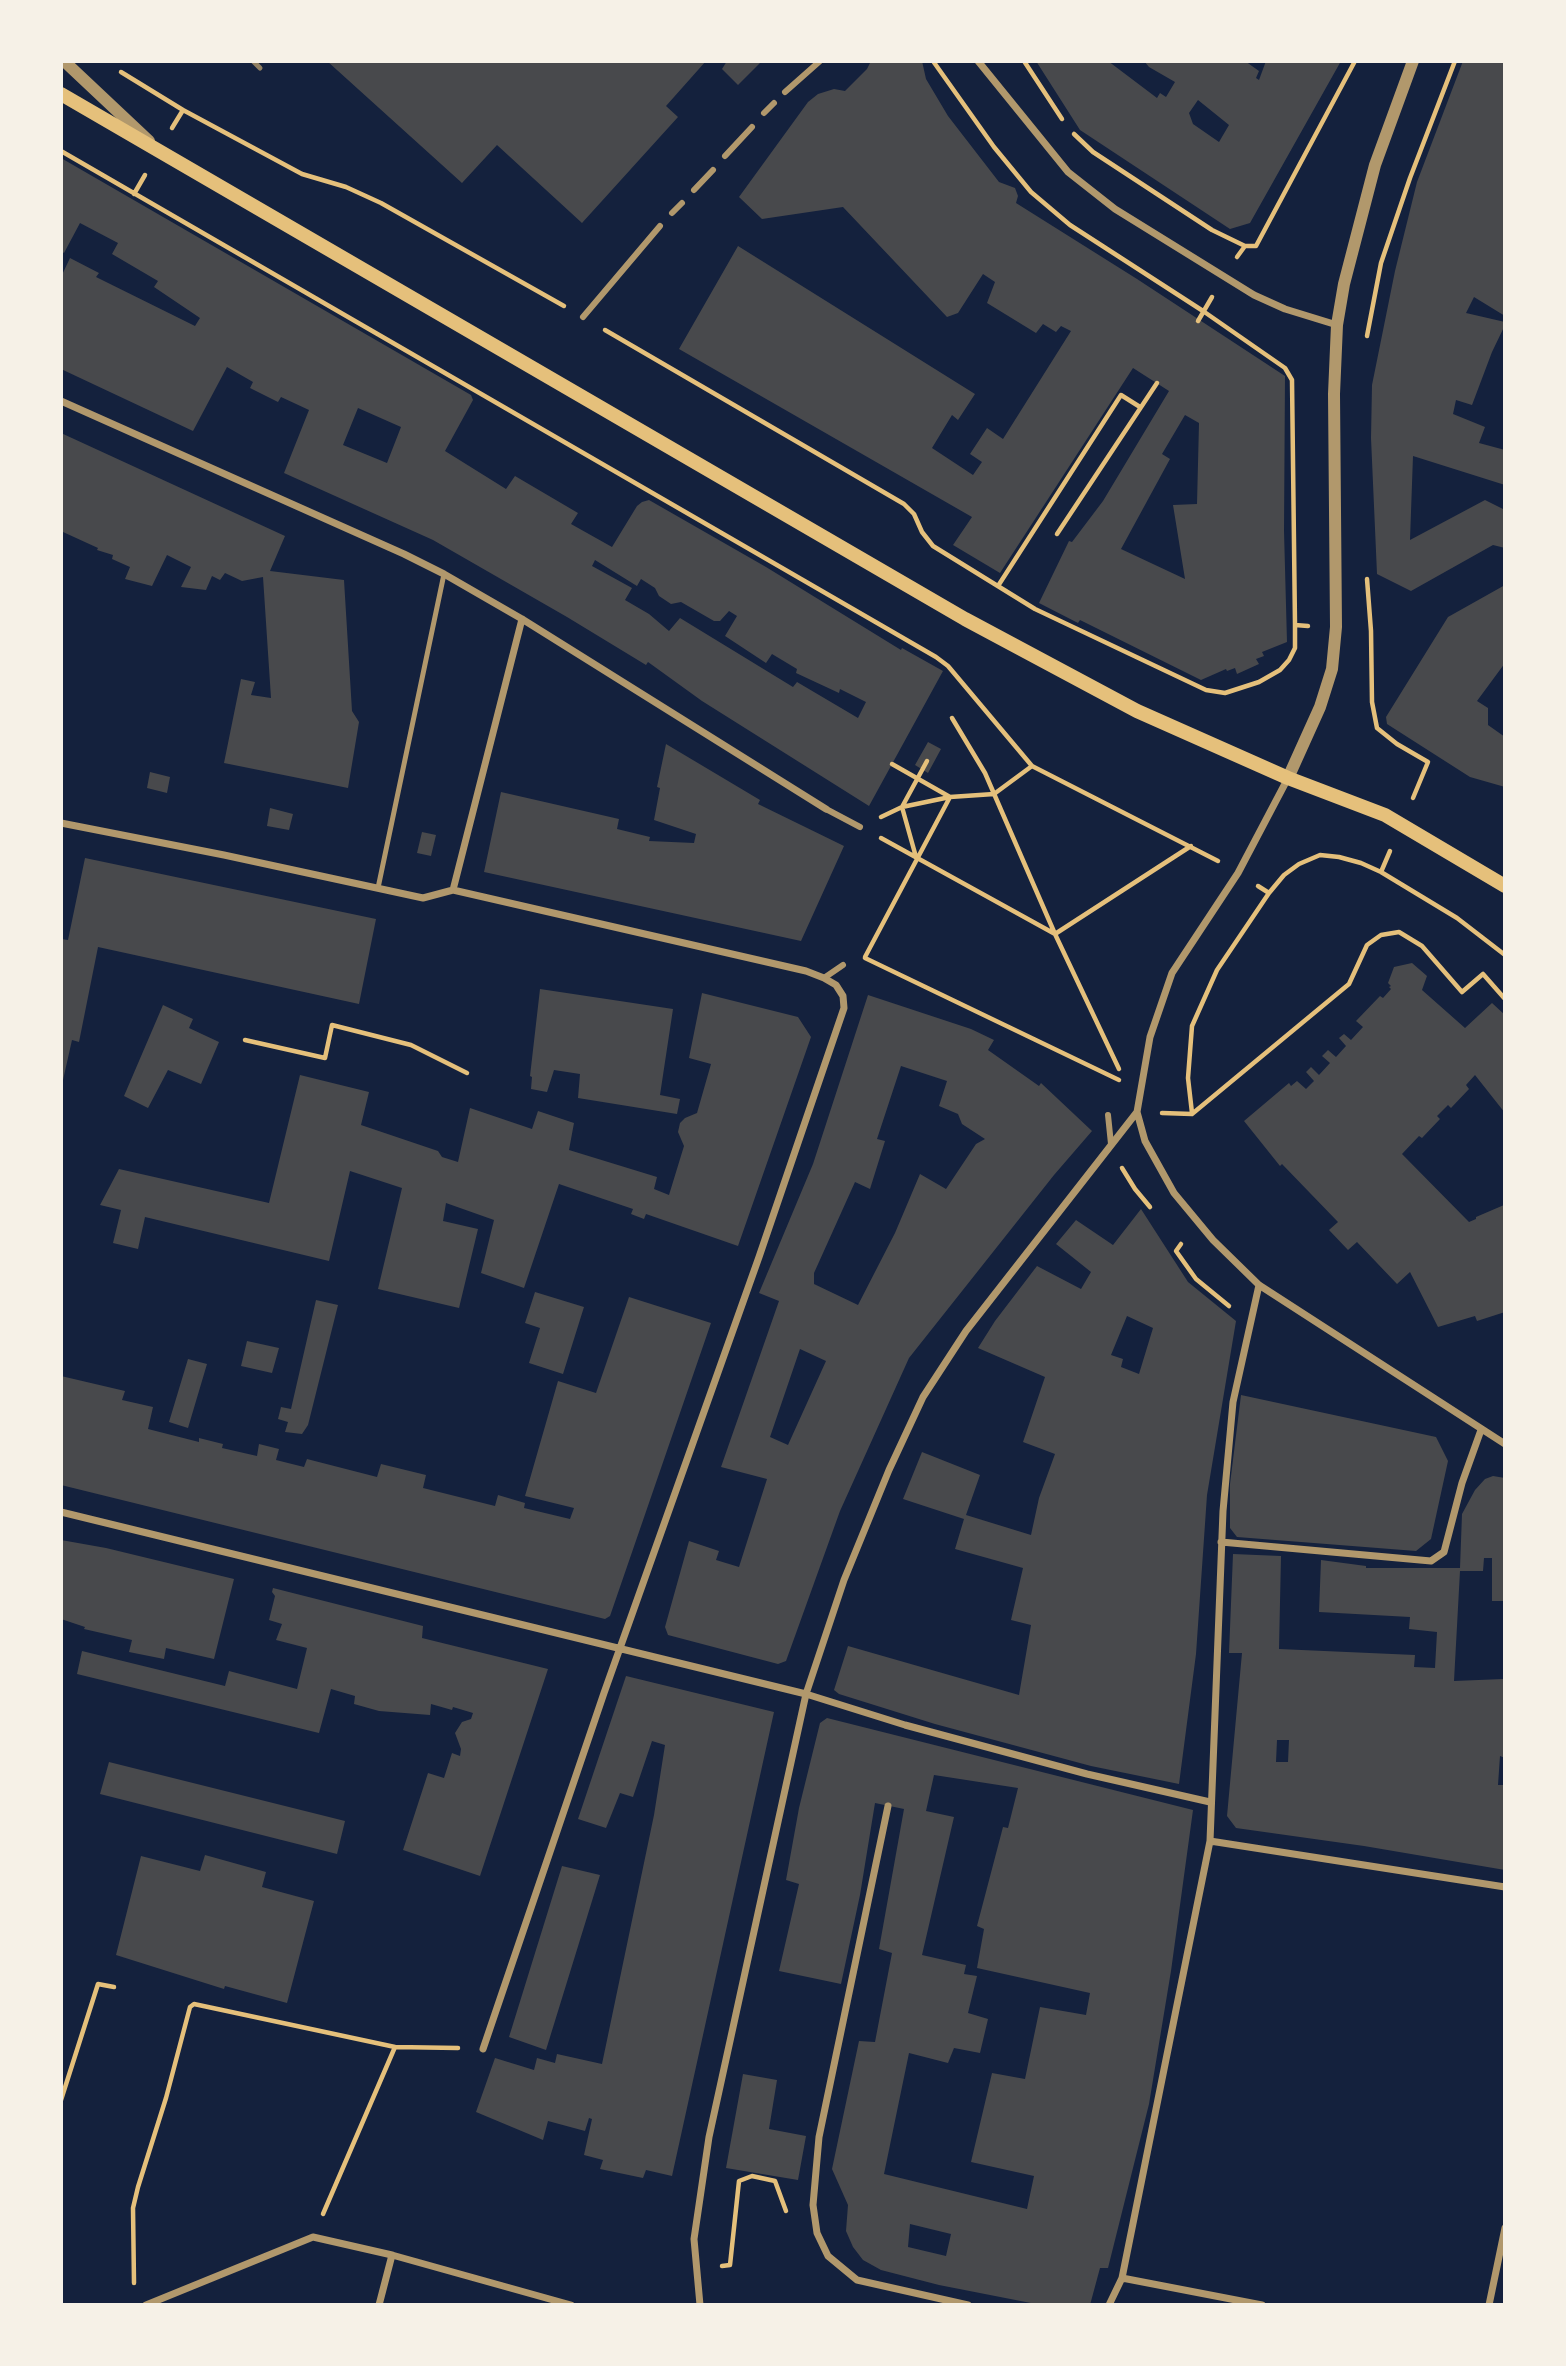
<!DOCTYPE html>
<html>
<head>
<meta charset="utf-8">
<style>
  body { margin:0 }
  #map { position:relative; width:1566px; height:2366px; overflow:hidden; background:#14213d; font-family:"Space Grotesk",sans-serif }
  canvas { display:block }
  .frame { position:absolute; inset:0; border:63px solid #f6f1e7; pointer-events:none }
</style>
</head>
<body>
<div id="map">
<canvas width="1566" height="2366"></canvas>
<div class="frame"></div>
</div>
<script>
const ctx = document.querySelector('canvas').getContext('2d');
ctx.lineJoin = 'round';
function paint(path, color) {
  ctx.fillStyle = color;
  ctx.fill(path, 'evenodd');
}
function poly(rows) {
  const path = new Path2D();
  for (const r of rows) {
    path.moveTo(r[0], r[1]);
    for (let i = 2; i < r.length; i += 2) path.lineTo(r[i], r[i + 1]);
  }
  return path;
}
function trace(path, color, width, dash) {
  ctx.strokeStyle = color;
  ctx.lineWidth = width;
  ctx.lineCap = dash ? 'butt' : 'round';
  ctx.setLineDash(dash || []);
  ctx.stroke(path);
}
paint(poly([
  [327,61,706,61,666,106,678,117,582,223,497,145,462,183],
  [727,61,762,61,738,85,722,69],
  [871,61,922,61,926,79,948,116,999,182,1015,188,1018,196,1016,203,1137,279,1285,376,1284,531,1287,642,1262,652,1264,656,1256,659,1259,664,1237,674,1235,668,1227,671,1226,669,1201,680,1080,620,1078,623,1039,603,1069,541,1072,542,1103,501,1169,391,1133,368,1000,573,953,545,972,517,679,349,738,246,975,394,958,420,952,415,932,448,973,475,982,462,970,454,987,428,1003,439,1071,331,1061,326,1056,332,1043,324,1036,333,987,303,995,282,983,274,958,313,947,317,843,207,762,219,739,197,808,102,818,94,834,89,845,91,867,69],
  [1185,415,1199,423,1197,504,1173,505,1185,579,1121,549,1170,459,1162,454],
  [1036,61,1108,61,1157,98,1160,93,1166,97,1175,82,1149,67,1144,61,1245,61,1259,71,1256,78,1259,80,1266,61,1341,61,1250,223,1230,229,1080,130],
  [1198,100,1229,125,1219,142,1193,124,1189,113],
  [1463,61,1505,61,1505,316,1474,297,1466,313,1505,322,1505,325,1492,352,1472,405,1456,400,1453,414,1485,427,1479,443,1505,450,1505,485,1413,456,1410,540,1485,500,1505,510,1505,548,1493,545,1411,591,1377,574,1371,438,1372,385,1395,271,1417,182],
  [61,158,471,395,473,400,445,451,506,489,515,476,578,513,571,524,612,547,637,506,642,502,649,500,766,567,901,650,902,648,943,671,869,806,702,701,648,662,646,665,567,617,433,540,284,473,309,410,281,397,278,402,250,388,253,382,227,367,193,431,61,369,61,277,70,258,99,273,96,277,195,326,200,318,154,287,158,281,112,254,118,243,80,223,64,253,61,251],
  [358,408,401,427,387,463,343,445],
  [595,560,637,586,641,579,655,588,659,596,671,604,681,602,714,621,720,621,729,611,737,616,725,636,766,663,772,654,797,669,796,673,839,693,840,689,866,702,858,718,797,682,793,687,680,618,669,631,649,614,625,600,632,588,592,566],
  [61,433,285,536,270,571,344,580,352,711,359,722,348,788,224,763,241,679,255,682,251,695,271,698,263,577,242,581,225,573,220,580,212,576,206,590,181,587,191,567,167,555,152,586,125,579,130,567,112,559,113,555,97,550,98,548,63,532,61,535],
  [1505,585,1505,663,1477,701,1488,708,1488,725,1505,737,1505,787,1470,777,1387,724,1386,717,1448,617],
  [928,742,941,749,928,773,915,765],
  [666,744,760,800,758,804,844,846,801,941,484,872,501,792,619,819,617,829,650,837,649,841,694,843,696,834,654,820,660,788,657,787],
  [150,772,170,777,167,793,147,788],
  [270,808,293,814,289,830,267,826],
  [422,832,436,835,431,856,417,853],
  [85,858,376,919,359,1004,98,947,79,1042,72,1040,61,1089,61,939,68,940],
  [1412,963,1427,976,1422,990,1465,1028,1492,1003,1505,1015,1505,1113,1475,1075,1466,1085,1469,1089,1451,1108,1448,1105,1437,1116,1440,1119,1422,1138,1419,1136,1402,1154,1469,1222,1476,1219,1476,1217,1504,1205,1505,1206,1505,1312,1477,1321,1475,1316,1438,1327,1410,1272,1397,1284,1357,1242,1348,1250,1329,1230,1338,1222,1282,1164,1280,1166,1244,1121,1289,1083,1291,1086,1297,1081,1306,1089,1314,1081,1306,1072,1311,1067,1319,1075,1330,1063,1322,1056,1328,1050,1336,1057,1346,1046,1339,1038,1344,1034,1351,1040,1363,1027,1356,1021,1380,996,1383,998,1391,989,1389,987,1391,986,1388,983,1394,967],
  [540,989,673,1009,660,1095,680,1099,677,1114,578,1098,580,1074,554,1070,547,1092,531,1089,532,1077,530,1076],
  [702,993,798,1017,811,1037,738,1246,646,1214,644,1219,631,1214,633,1209,559,1184,524,1288,481,1273,494,1220,446,1203,443,1221,478,1229,459,1308,378,1289,402,1188,350,1171,329,1261,145,1217,138,1249,113,1243,121,1210,100,1205,119,1169,269,1203,300,1075,369,1092,361,1125,438,1151,442,1157,458,1162,470,1108,532,1129,538,1111,574,1123,569,1150,657,1177,654,1189,669,1195,684,1146,678,1132,680,1123,685,1118,697,1113,711,1064,689,1058],
  [868,995,971,1029,994,1040,988,1050,1039,1086,1041,1083,1092,1131,1054,1175,909,1358,840,1511,786,1661,778,1664,668,1635,665,1627,689,1541,719,1551,716,1560,739,1567,767,1479,721,1467,779,1301,759,1293,813,1164],
  [901,1066,947,1081,939,1106,958,1114,962,1124,985,1139,976,1144,946,1189,920,1174,895,1233,858,1305,814,1284,814,1273,855,1182,870,1189,885,1141,877,1139],
  [800,1349,826,1361,788,1445,770,1437],
  [163,1005,193,1019,189,1028,219,1042,201,1084,168,1070,148,1108,124,1096],
  [1141,1209,1188,1282,1236,1321,1207,1495,1196,1654,1179,1784,1091,1766,935,1724,839,1694,834,1690,848,1646,1019,1695,1031,1625,1011,1620,1023,1568,955,1549,964,1519,903,1499,922,1452,980,1475,966,1515,1031,1535,1039,1498,1055,1454,1023,1442,1045,1377,978,1348,995,1321,1037,1266,1081,1289,1091,1272,1056,1244,1076,1220,1113,1245],
  [1127,1316,1153,1328,1139,1374,1121,1367,1123,1359,1111,1355],
  [535,1292,584,1307,563,1374,529,1363,540,1328,525,1323],
  [629,1297,711,1323,610,1616,605,1619,61,1485,61,1376,125,1391,122,1400,153,1407,148,1429,199,1442,199,1438,223,1444,222,1448,257,1456,259,1444,279,1449,276,1460,304,1467,307,1459,377,1477,381,1464,426,1475,423,1488,495,1506,498,1495,525,1503,524,1508,570,1519,574,1508,525,1496,558,1381,596,1393],
  [316,1300,338,1305,308,1425,302,1434,285,1432,288,1422,278,1419,281,1407,291,1409],
  [247,1341,279,1348,272,1373,241,1366],
  [188,1359,207,1364,188,1428,169,1422],
  [1241,1395,1436,1437,1448,1461,1431,1539,1416,1551,1237,1537,1230,1528,1230,1484],
  [1493,1476,1505,1478,1505,1601,1492,1601,1492,1558,1484,1558,1483,1571,1460,1571,1454,1681,1503,1679,1503,1696,1505,1696,1505,1758,1500,1756,1498,1785,1505,1785,1505,1870,1364,1846,1236,1828,1227,1816,1242,1653,1229,1653,1233,1554,1281,1556,1279,1649,1415,1655,1414,1667,1435,1668,1437,1632,1409,1629,1410,1617,1319,1612,1321,1560,1366,1566,1366,1568,1460,1568,1462,1514,1475,1490,1485,1479],
  [1277,1740,1289,1740,1288,1762,1276,1762],
  [61,1540,106,1548,234,1579,214,1659,166,1648,164,1659,129,1652,132,1640,84,1629,85,1627,61,1619],
  [273,1588,423,1626,422,1638,548,1669,480,1876,403,1850,428,1773,444,1778,452,1753,460,1756,461,1749,455,1733,462,1722,471,1719,473,1713,453,1707,452,1710,431,1704,430,1715,379,1711,354,1704,355,1696,331,1689,319,1733,77,1674,82,1651,225,1686,229,1671,297,1689,307,1648,276,1640,282,1624,269,1620,275,1596,272,1592],
  [626,1676,774,1712,672,2176,646,2170,643,2178,600,2169,603,2160,584,2155,592,2119,589,2118,585,2131,548,2121,543,2140,476,2112,495,2058,534,2070,537,2058,555,2063,557,2054,602,2064,654,1815,665,1745,652,1741,633,1797,620,1793,606,1828,578,1819],
  [827,1718,1193,1810,1171,1971,1149,2104,1108,2268,1100,2268,1090,2305,1041,2305,939,2285,881,2270,863,2260,853,2247,846,2231,848,2205,832,2169,859,2041,875,2042,892,1953,879,1949,904,1809,875,1803,860,1895,841,1984,779,1971,799,1884,786,1880,799,1808,820,1723],
  [934,1775,1018,1788,1008,1828,1003,1827,977,1926,984,1929,977,1968,1090,1993,1086,2015,1040,2007,1025,2079,992,2073,971,2162,1034,2176,1027,2209,884,2174,909,2053,948,2063,954,2048,980,2053,988,2019,968,2013,977,1976,964,1974,966,1965,922,1955,954,1817,926,1811],
  [910,2224,951,2234,946,2256,908,2247],
  [109,1762,345,1821,337,1854,100,1794],
  [205,1855,266,1872,262,1887,314,1901,287,2003,225,1986,224,1989,116,1955,141,1856,200,1871],
  [562,1866,600,1875,546,2050,509,2037],
  [743,2074,777,2080,769,2129,806,2136,798,2180,726,2168]
]), '#48494c');
trace(poly([
  [933,61,994,147,1031,192,1070,225,1203,311,1285,368,1292,380,1295,625,1308,626],
  [1024,61,1062,119],
  [121,72,183,110],
  [172,128,183,110,302,174,346,187,381,203,564,306],
  [1074,134,1093,152,1212,230,1245,246],
  [61,151,936,657,948,666,1032,766,1218,861],
  [134,194,145,175],
  [1237,257,1245,246,1256,246,1355,61],
  [1198,321,1212,297],
  [605,330,904,504,914,514,922,532,933,546,1035,609,1206,690,1225,693,1259,682,1280,670,1289,660,1295,648,1295,625],
  [1367,336,1381,263,1410,178,1455,61],
  [1057,534,1157,383],
  [1367,579,1371,631,1372,702,1377,728,1397,744,1428,762,1413,798],
  [998,586,1121,395,1140,407],
  [952,718,985,773,1055,934,1191,846],
  [881,817,902,807,950,797,994,794,1032,766],
  [881,838,1055,934,1119,1069],
  [916,857,902,807,927,761],
  [1381,872,1390,851],
  [1258,886,1269,893],
  [865,957,950,797,892,764],
  [865,958,1119,1080],
  [245,1040,325,1058,332,1025,411,1045,467,1073],
  [1162,1113,1192,1114,1349,984,1367,945,1381,935,1399,932,1422,946,1462,992,1483,974,1505,999],
  [1192,1113,1188,1078,1192,1026,1217,970,1269,893,1284,875,1299,864,1320,855,1339,857,1361,863,1381,872,1457,918,1505,955],
  [1122,1168,1135,1189,1150,1207],
  [1181,1244,1176,1251,1196,1279,1229,1306],
  [395,2047,458,2048],
  [61,2100,98,1984,114,1987],
  [722,2266,730,2265,739,2181,752,2176,775,2181,786,2211],
  [134,2283,133,2208,138,2187,166,2098,190,2007,194,2004,395,2047,323,2214]
]), '#e5c07b', 4.5);
trace(poly([
  [378,888,444,574]
]), '#b1986c', 5);
trace(poly([
  [785,92,820,61],
  [764,113,774,103],
  [725,156,752,127],
  [694,190,713,170],
  [672,213,682,203],
  [583,317,660,226],
  [826,809,860,827],
  [824,978,843,965],
  [1108,1115,1111,1144]
]), '#b1986c', 6);
trace(poly([
  [978,61,1068,172,1115,209,1254,295,1285,309,1337,325],
  [61,401,404,554,444,574,522,619,826,809],
  [1288,778,1238,873,1172,973,1150,1037,1137,1112,1145,1141,1174,1193,1213,1240,1259,1285,1505,1444],
  [61,823,224,855,423,898,453,890,806,971,824,978,836,985,843,996,844,1008,759,1257,604,1693,483,2049],
  [453,890,522,619],
  [61,1512,806,1694,905,1725,1087,1774,1210,1802],
  [1221,1542,1431,1561,1444,1552,1462,1483,1481,1430],
  [888,1806,819,2137,813,2205,817,2233,828,2256,857,2280,968,2305],
  [1210,1841,1505,1887],
  [1122,2278,1262,2305],
  [146,2305,313,2237,392,2255,571,2305],
  [379,2305,392,2255],
  [700,2305,694,2239,709,2137,806,1694,844,1580,889,1470,923,1397,966,1331,1137,1112],
  [1109,2305,1122,2278,1210,1841,1223,1511,1233,1402,1259,1285],
  [1489,2305,1505,2228]
]), '#b1986c', 7);
trace(poly([
  [64,61,149,141],
  [1288,778,1320,707,1332,669,1336,627,1334,394,1337,325,1344,284,1375,165,1413,61]
]), '#b1986c', 12);
trace(poly([
  [61,94,965,619,1137,711,1288,778,1385,815,1505,886]
]), '#e5c07b', 14);
trace(poly([
  [253,61,260,68]
]), '#918062', 5);
</script>
</body>
</html>
